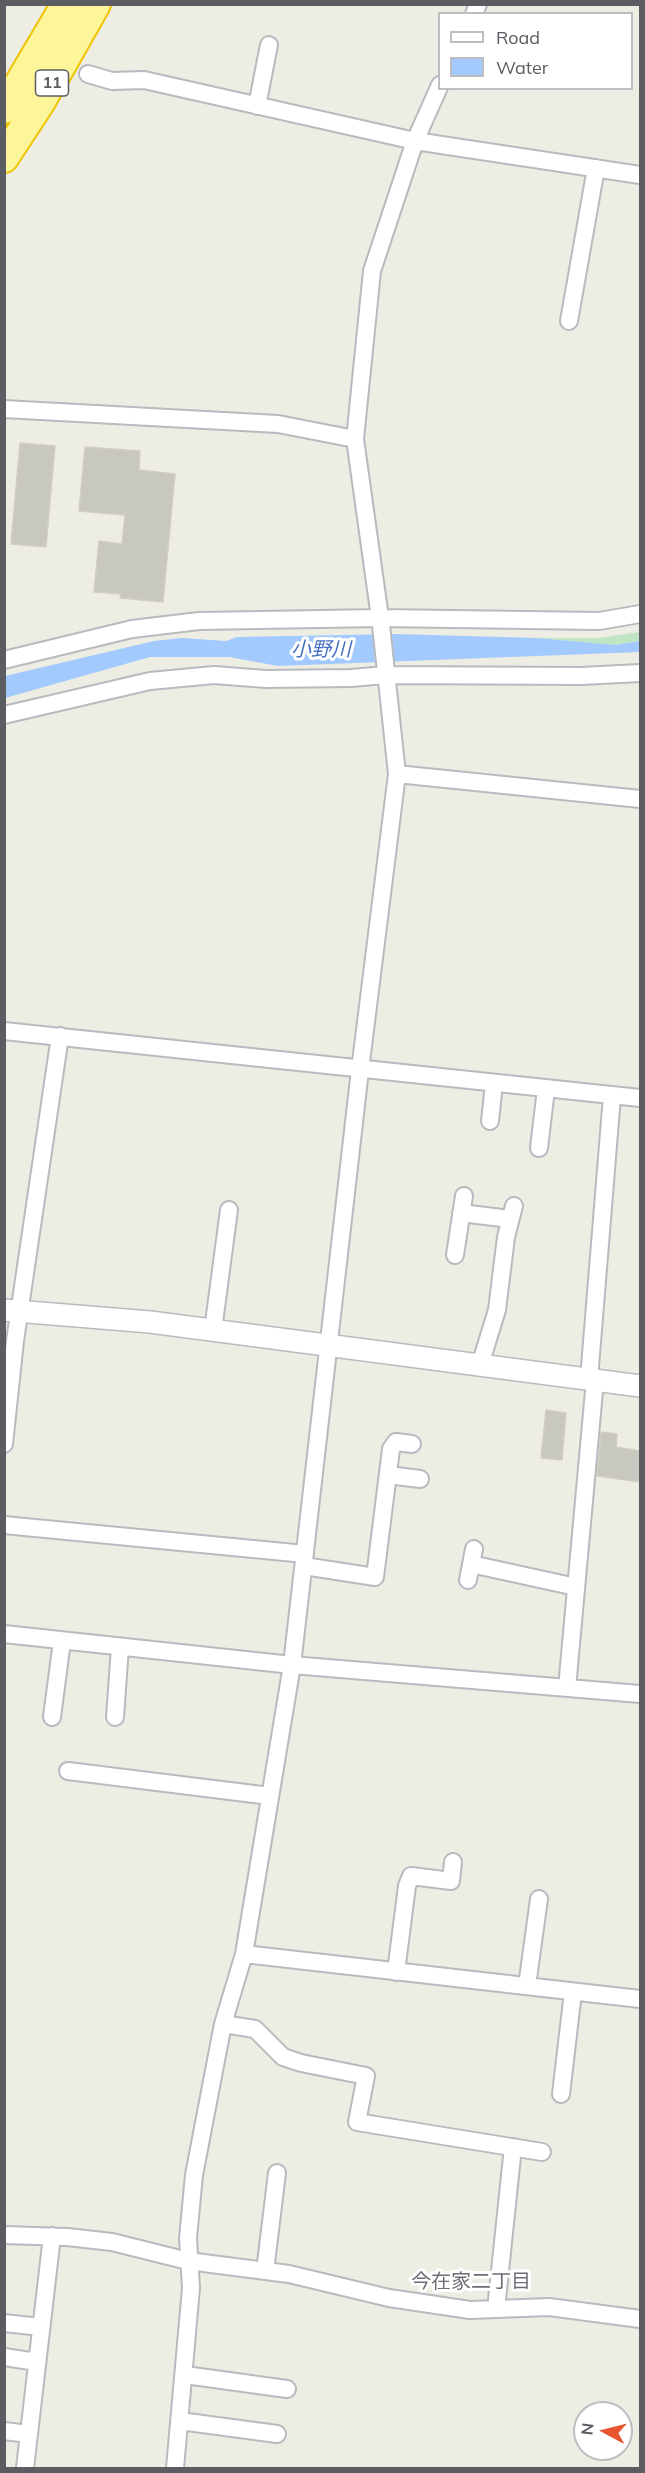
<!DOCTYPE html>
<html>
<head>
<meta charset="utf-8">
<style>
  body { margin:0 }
  #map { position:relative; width:645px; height:2473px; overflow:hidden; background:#eeede3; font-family:Mulish,sans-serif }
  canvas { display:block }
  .frame { position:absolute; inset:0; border:6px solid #5b5d63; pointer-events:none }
  .legend { position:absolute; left:438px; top:12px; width:195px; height:78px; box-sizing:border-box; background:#fff; border:2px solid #bdbec1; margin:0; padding:8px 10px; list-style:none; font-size:18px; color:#5b5d63 }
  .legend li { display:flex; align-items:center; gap:12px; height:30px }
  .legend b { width:30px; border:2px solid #bdbec1 }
  .north { position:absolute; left:573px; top:2401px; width:60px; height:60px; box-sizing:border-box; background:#fff; border:2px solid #bdbec1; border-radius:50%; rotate:277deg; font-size:16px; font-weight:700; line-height:24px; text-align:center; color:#5b5d63 }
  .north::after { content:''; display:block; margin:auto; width:21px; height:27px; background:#e7562f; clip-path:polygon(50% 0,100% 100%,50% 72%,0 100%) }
</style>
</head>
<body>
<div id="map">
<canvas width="645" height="2473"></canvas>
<div class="frame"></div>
<ul class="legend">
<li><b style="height:8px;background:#fff"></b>Road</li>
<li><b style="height:16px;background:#a2cafe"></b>Water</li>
</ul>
<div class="north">N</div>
</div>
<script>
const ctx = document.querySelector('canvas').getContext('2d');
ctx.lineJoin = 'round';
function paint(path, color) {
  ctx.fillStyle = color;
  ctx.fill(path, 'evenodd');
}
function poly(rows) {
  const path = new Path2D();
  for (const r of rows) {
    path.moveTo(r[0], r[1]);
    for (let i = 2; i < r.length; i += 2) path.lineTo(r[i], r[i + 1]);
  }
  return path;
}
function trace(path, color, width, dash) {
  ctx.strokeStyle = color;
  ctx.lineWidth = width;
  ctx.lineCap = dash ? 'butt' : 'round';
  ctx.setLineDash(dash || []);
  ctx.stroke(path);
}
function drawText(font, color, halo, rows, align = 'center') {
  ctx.font = font + ' Mulish,"Noto Sans JP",sans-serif';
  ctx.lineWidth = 6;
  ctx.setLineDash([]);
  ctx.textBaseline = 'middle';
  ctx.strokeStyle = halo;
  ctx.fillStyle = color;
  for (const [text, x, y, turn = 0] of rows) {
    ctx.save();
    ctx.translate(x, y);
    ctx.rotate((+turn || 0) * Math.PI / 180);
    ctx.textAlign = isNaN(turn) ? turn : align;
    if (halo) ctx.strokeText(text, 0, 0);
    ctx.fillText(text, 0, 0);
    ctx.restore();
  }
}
paint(poly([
  [640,632,640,641,615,645,537,638,598,638]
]), '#bfe5c4');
paint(poly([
  [395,634,537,638,615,645,640,641,640,652,278,666,229,657,150,657,5,698,5,676,154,641,181,638,226,641,237,637]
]), '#a2cafe');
const building = poly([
  [20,443,55,446,46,547,11,544,20,443],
  [85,447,140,451,139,470,175,474,163,602,120,598,121,594,94,592,99,541,122,544,125,515,79,511,85,447],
  [546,1410,566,1413,562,1460,541,1458,546,1410],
  [601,1432,617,1434,616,1447,640,1451,640,1482,597,1476,601,1432]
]);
paint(building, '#c8c7c0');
trace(building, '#d2cfc1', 1.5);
const minor = poly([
  [474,14,478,4],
  [88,74,112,81,144,80,415,141,640,175],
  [257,106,269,45],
  [569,321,596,168],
  [4,409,278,424,355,439],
  [4,660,132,629,199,621,380,618,599,621,640,614],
  [4,715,150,681,214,675,266,679,351,678,385,675,581,676,640,673],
  [397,774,640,799],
  [4,1031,640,1098],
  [490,1121,494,1084],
  [539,1148,546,1089],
  [461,1213,510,1219],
  [455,1255,464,1196],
  [213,1330,229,1210],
  [480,1365,497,1310,506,1237,514,1206],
  [589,1379,612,1096],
  [4,1444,15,1341,60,1036],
  [388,1475,420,1479],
  [4,1525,305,1554],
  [471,1564,576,1587],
  [304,1566,375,1577,391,1449,396,1442,412,1444],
  [468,1580,474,1549],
  [4,1634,292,1665,640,1694],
  [567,1688,595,1380],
  [52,1717,62,1641],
  [115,1717,120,1647],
  [68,1771,270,1796],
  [244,1954,640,1999],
  [396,1972,407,1886,411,1876,451,1881,453,1862],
  [527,1986,539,1899],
  [223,2024,255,2029,283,2057,301,2063,366,2076,357,2122,542,2152],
  [561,2094,573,1992],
  [4,2235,67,2237,112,2242,188,2261,289,2274,389,2298,470,2310,549,2307,640,2319],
  [265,2271,277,2173],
  [496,2309,513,2147],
  [4,2323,41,2327],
  [4,2357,37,2362],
  [185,2375,287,2389],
  [180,2421,277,2434],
  [4,2431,29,2434],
  [25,2468,52,2236],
  [175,2468,191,2288,188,2238,194,2175,223,2024,244,1954,292,1665,360,1070,397,774,381,625,355,439,372,271,415,141,440,85]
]);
const tertiary = poly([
  [4,1310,150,1322,640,1386]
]);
const trunk = poly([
  [4,109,66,4],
  [4,158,40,103,96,4]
]);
trace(minor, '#b8babf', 20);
trace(tertiary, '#b8babf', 24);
trace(trunk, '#eec402', 32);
trace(minor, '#fff', 16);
trace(tertiary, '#fff', 21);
trace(trunk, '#fdf599', 28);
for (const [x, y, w] of [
  [52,83,33]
]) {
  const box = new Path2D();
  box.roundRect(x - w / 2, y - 13, w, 26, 4.5);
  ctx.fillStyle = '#fff';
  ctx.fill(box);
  trace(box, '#5b5d63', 1.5);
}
drawText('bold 16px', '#5b5d63', null, [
  ["11",52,83]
]);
drawText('italic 20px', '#4571c2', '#fff', [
  ["小野川",321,650]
]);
drawText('20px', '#6c6f75', '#fff', [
  ["今在家二丁目",471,2282]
]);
</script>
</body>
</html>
